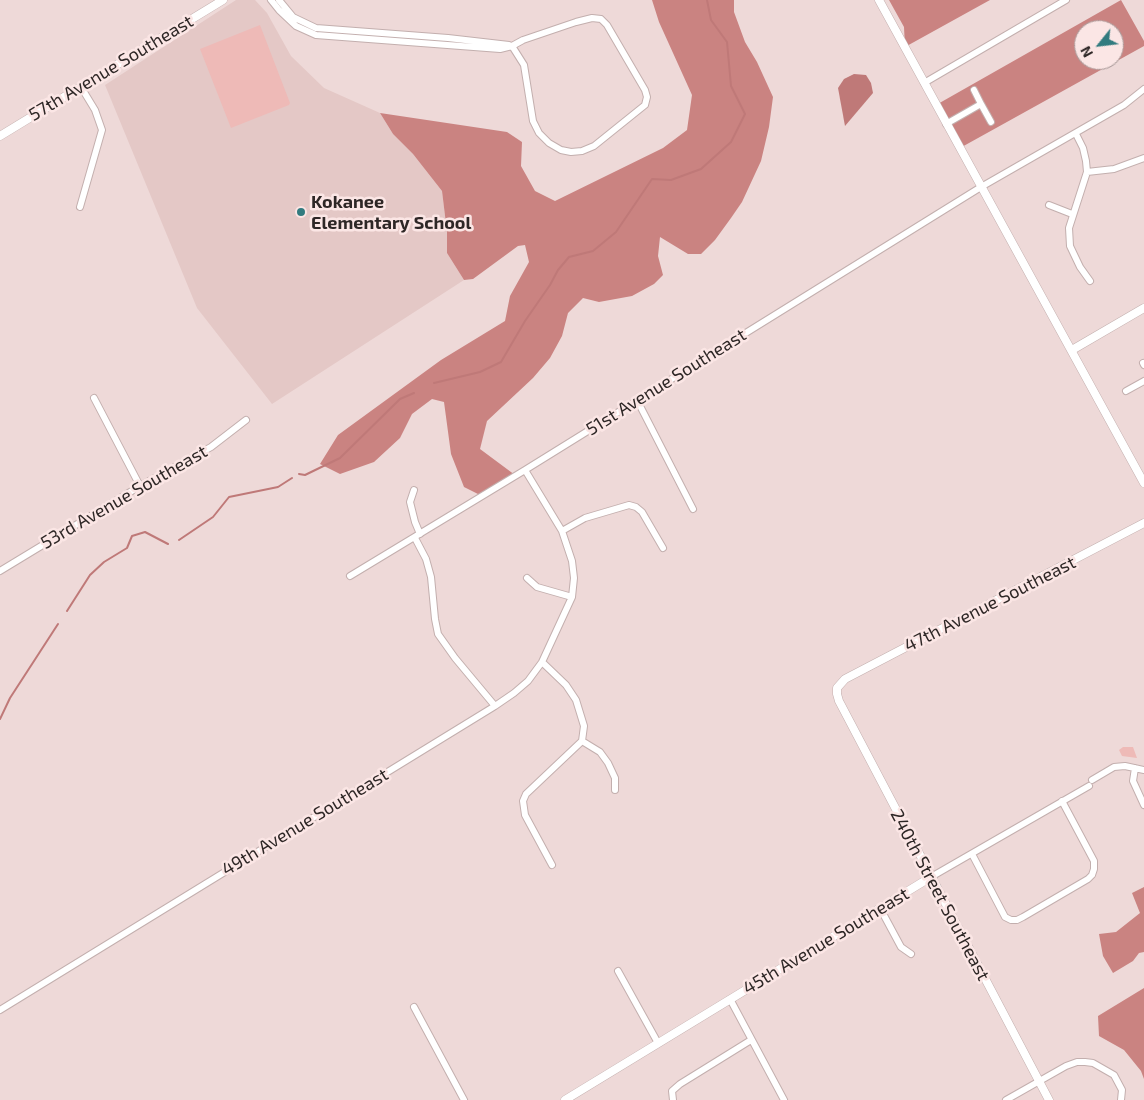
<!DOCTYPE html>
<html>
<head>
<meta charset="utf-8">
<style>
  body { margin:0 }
  #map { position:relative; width:1144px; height:1100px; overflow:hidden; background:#eed9d8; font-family:"Exo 2",sans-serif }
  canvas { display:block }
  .north { position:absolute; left:1074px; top:20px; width:50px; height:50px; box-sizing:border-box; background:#fbe6e5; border:1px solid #a99a99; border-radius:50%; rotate:241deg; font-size:14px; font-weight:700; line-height:20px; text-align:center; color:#2e2726 }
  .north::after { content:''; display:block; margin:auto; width:18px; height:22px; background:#327b7f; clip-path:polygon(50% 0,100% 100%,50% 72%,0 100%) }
</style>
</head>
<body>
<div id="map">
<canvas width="1144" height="1100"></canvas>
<div class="north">N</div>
</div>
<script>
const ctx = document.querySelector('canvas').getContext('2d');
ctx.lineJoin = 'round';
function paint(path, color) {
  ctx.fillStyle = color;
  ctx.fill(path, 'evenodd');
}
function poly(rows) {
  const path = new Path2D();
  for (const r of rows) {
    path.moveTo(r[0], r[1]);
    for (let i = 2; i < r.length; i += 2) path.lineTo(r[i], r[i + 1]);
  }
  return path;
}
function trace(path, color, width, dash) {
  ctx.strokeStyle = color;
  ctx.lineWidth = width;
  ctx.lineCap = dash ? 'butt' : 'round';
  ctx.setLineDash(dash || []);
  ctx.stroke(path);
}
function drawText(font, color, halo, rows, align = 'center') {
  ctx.font = font + ' "Exo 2",sans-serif';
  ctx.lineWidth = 5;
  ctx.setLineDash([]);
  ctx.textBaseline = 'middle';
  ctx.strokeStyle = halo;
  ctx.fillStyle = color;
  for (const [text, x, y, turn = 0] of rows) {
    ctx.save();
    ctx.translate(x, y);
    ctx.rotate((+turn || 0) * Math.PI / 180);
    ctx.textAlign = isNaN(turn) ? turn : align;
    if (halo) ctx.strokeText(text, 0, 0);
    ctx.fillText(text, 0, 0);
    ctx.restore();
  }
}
paint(poly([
  [236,0,255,0,267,13,291,56,324,88,380,113,393,134,413,154,442,191,447,232,447,253,464,280,272,404,197,308,105,85]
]), '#e4c8c6');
paint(poly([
  [260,25,290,103,289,105,231,128,200,49],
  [1123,747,1133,747,1137,758,1122,756,1119,750]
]), '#eebab7');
paint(poly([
  [652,0,734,0,734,12,745,42,757,62,773,97,769,127,761,161,742,202,731,218,715,240,701,254,688,254,660,237,658,256,663,275,654,284,632,296,599,302,583,298,568,313,562,336,550,358,533,378,487,421,480,449,515,475,482,496,464,487,451,454,444,402,432,399,412,414,400,438,374,462,340,474,320,464,338,435,441,360,505,321,510,296,529,262,525,245,518,246,473,279,464,280,447,253,447,232,442,191,413,154,393,134,380,113,507,132,522,142,521,166,535,191,555,201,663,148,687,130,692,95,659,22],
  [889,0,990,0,905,47,904,27],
  [1121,0,1144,41,1144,46,960,148,936,105],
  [1084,30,1114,30,1114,60,1084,60],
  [1144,887,1144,952,1139,953,1133,961,1113,973,1103,956,1099,934,1116,932,1140,913,1132,893],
  [1144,988,1144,1079,1141,1071,1124,1050,1099,1036,1098,1016]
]), '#ca8381');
paint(poly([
  [854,74,866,75,871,83,873,93,845,126,838,88,844,79]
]), '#bf7978');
trace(poly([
  [434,383,480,372,501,362,525,321,550,285,558,270,569,257,593,251,616,232,652,179,671,180,701,169,731,142,745,114,731,86,727,42,711,20,707,0],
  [299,474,305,475,340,458,400,399,414,393],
  [179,540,213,517,229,497,278,487,292,478],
  [67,611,90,575,104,562,127,548,132,536,145,532,168,544],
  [0,719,10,698,58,624]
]), '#bf7978', 2);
const minor = poly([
  [271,0,279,10,296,26,316,35,500,49,512,46,523,40,576,22,592,18,601,19,607,25,645,90,647,97,645,105,594,146,582,151,571,152,561,150,549,143,539,133,533,121,524,65,512,46],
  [279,0,293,17,316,28,448,38,509,45],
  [924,83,1066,0],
  [974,90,981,104],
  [946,124,981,104,991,122],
  [1076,134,1083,148,1086,161,1087,172,1069,228,1070,246,1080,267,1090,281],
  [1087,172,1114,169,1144,158],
  [1049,205,1072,214],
  [80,207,102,130,95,110,81,87],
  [1143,363,1144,365],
  [1126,391,1144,381],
  [94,398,140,486],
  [637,400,693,509],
  [414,490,410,502,415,522,420,534],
  [562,531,585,518,629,505,636,507,642,512,663,548],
  [415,538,426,559,431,577,435,619,438,634,455,658,495,706],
  [0,571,140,486,211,447,246,420],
  [350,576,525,470,981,187,1124,105,1144,89],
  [527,578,537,587,572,597],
  [542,662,566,685,576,700,584,726,582,741],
  [582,741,600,752,608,763,615,778,615,790],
  [1135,768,1133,781,1144,805],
  [1092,780,1114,767,1125,766,1144,770],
  [972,854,1005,917,1011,920,1017,920,1023,917,1088,879,1092,875,1094,869,1094,861,1062,801],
  [552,865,525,815,523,801,526,794,582,741],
  [931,877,1089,786],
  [880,908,901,947,911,954],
  [618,971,658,1043],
  [730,999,784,1100],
  [414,1007,464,1100],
  [0,1010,495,706,514,693,528,681,542,662,572,597,574,578,572,561,562,531,525,470],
  [673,1100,672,1091,680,1084,751,1040],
  [1006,1100,1066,1066,1077,1062,1085,1062,1093,1063,1114,1075,1122,1090,1121,1100]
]);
const tertiary = poly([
  [879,0,1144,483],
  [0,136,223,0],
  [1072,350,1144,308],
  [565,1100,931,877],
  [1049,1100,839,701,837,694,837,688,845,679,1144,523]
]);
trace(minor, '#c3afae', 8);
trace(tertiary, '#c3afae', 9);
trace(minor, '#fff', 6);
trace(tertiary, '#fff', 8);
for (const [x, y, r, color] of [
  [301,212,5,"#327b7f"]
]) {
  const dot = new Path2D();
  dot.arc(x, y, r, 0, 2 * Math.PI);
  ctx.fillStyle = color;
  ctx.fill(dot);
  trace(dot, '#fbe6e5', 2);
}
drawText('18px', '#2e2726', '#fbe6e5', [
  ["57th Avenue Southeast",111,68,-31],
  ["51st Avenue Southeast",666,382,-32],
  ["53rd Avenue Southeast",124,497,-30],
  ["47th Avenue Southeast",990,604,-27],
  ["49th Avenue Southeast",305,822,-31],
  ["240th Street Southeast",940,895,62],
  ["45th Avenue Southeast",826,941,-31]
]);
drawText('bold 18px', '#2e2726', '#fbe6e5', [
  ["Kokanee",311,202],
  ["Elementary School",311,223]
], 'left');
</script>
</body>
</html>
